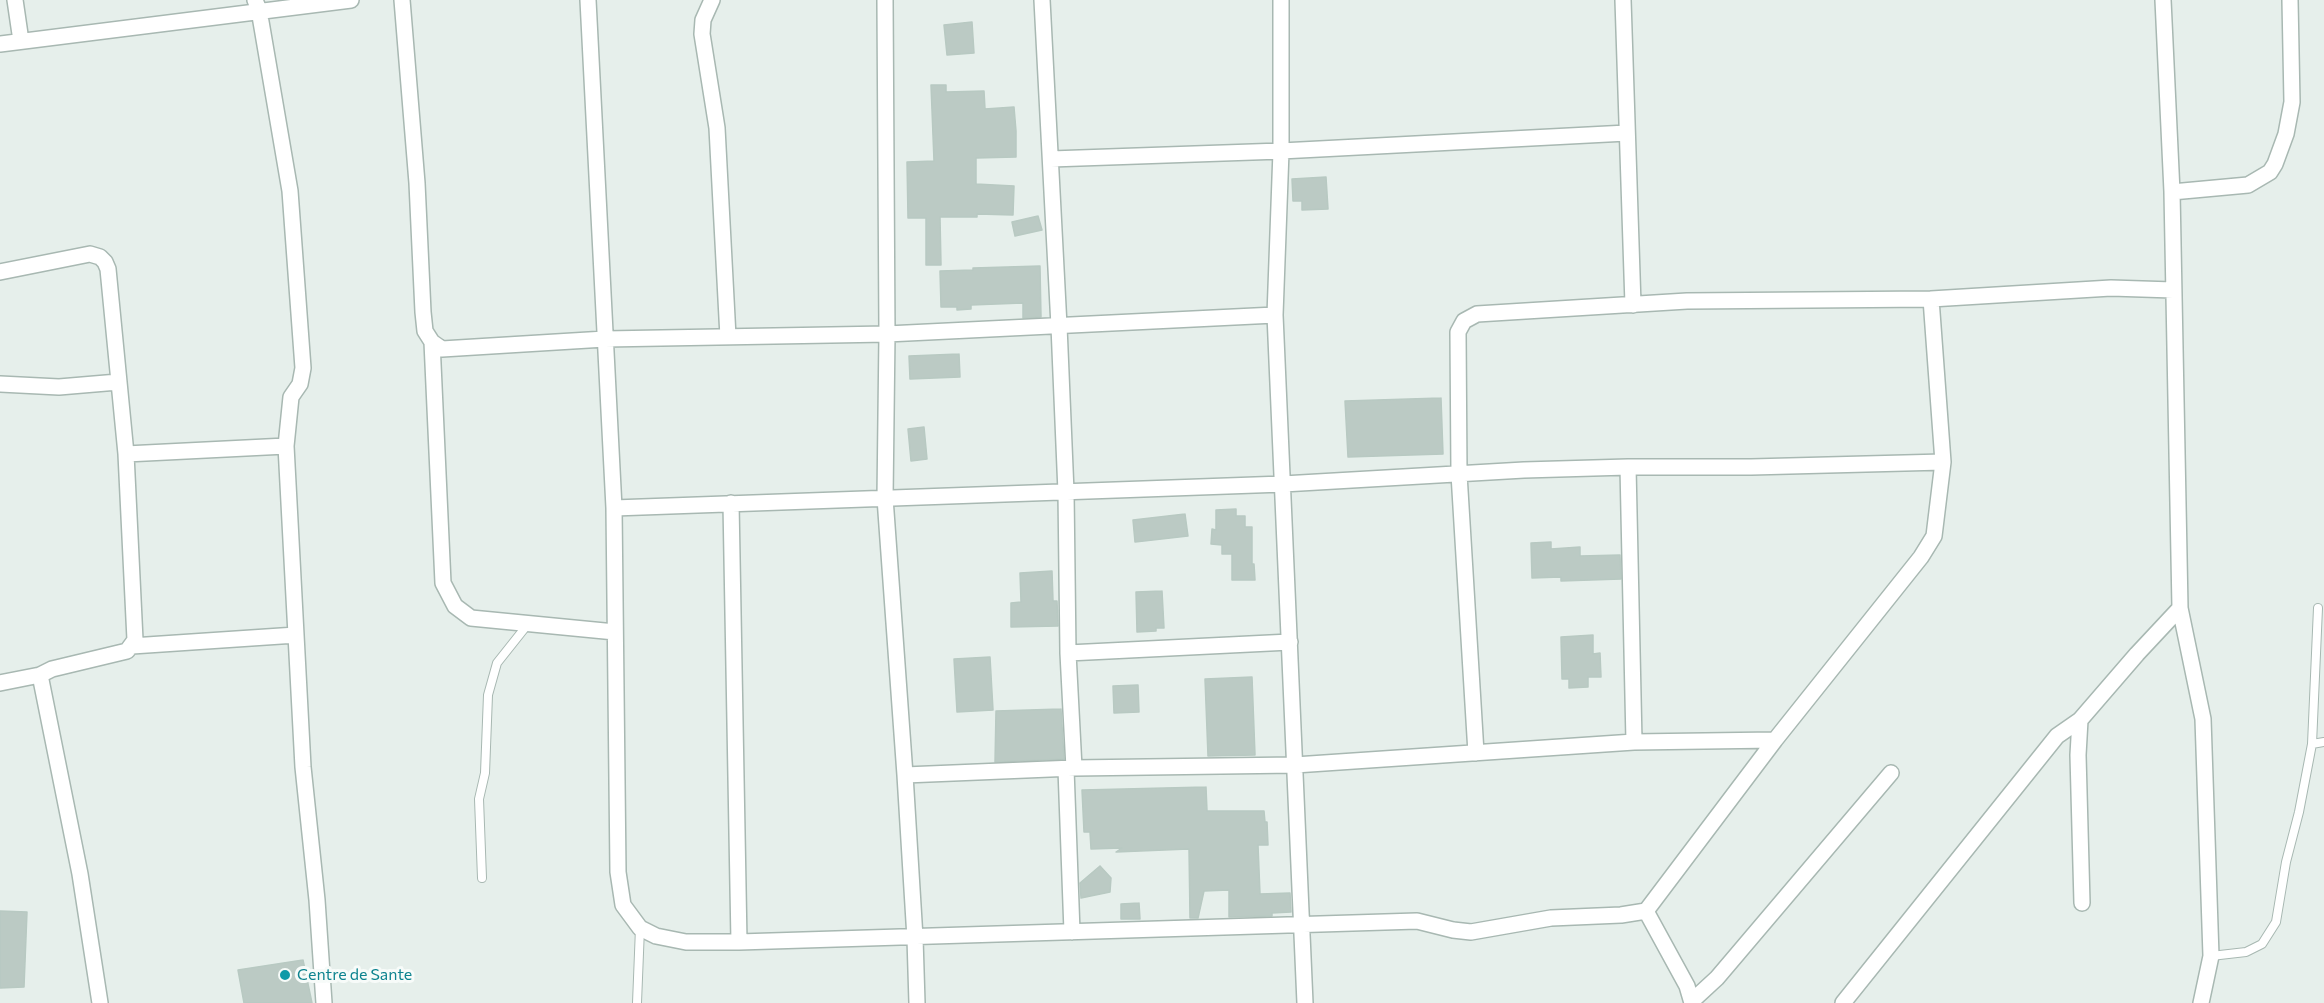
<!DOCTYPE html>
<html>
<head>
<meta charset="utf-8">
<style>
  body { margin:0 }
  canvas { display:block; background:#e6efeb }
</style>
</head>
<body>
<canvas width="2324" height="1003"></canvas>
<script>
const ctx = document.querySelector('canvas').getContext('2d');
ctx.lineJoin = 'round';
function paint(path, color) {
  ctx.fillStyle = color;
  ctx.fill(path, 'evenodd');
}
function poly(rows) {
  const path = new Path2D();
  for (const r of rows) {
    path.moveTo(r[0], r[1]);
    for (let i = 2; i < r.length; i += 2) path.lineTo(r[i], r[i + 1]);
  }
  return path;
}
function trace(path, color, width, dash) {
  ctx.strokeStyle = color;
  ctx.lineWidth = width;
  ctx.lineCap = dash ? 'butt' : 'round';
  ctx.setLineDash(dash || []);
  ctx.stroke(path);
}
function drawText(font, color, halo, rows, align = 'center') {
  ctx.font = font + ' Commissioner,sans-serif';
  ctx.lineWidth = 6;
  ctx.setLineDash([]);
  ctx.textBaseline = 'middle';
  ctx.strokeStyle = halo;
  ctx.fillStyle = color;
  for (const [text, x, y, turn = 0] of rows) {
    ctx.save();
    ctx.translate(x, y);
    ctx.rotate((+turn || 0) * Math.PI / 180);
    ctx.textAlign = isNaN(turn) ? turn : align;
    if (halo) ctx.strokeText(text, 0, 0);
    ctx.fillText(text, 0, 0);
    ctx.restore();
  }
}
const building = poly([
  [972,22,974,53,947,55,944,25,972,22],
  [931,85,946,85,946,92,984,91,985,109,1014,107,1016,131,1016,157,976,158,976,184,1014,186,1013,215,977,214,977,217,940,217,941,265,926,265,926,218,908,218,907,162,934,161,931,85],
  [1326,177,1328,209,1302,210,1302,201,1293,201,1292,179,1326,177],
  [1038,216,1042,230,1015,236,1012,222,1038,216],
  [1040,266,1041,317,1023,318,1023,303,971,305,971,309,957,310,957,307,941,307,940,271,973,270,973,268,1040,266],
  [959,354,960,377,910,379,909,356,959,354],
  [1441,398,1443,454,1348,457,1345,401,1441,398],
  [924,427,927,459,911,461,908,429,924,427],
  [1236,509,1236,516,1245,516,1245,527,1252,527,1252,564,1254,564,1255,580,1232,580,1232,554,1222,554,1222,545,1211,544,1212,529,1216,530,1216,510,1236,509],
  [1185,514,1188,536,1135,542,1133,520,1185,514],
  [1551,542,1551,549,1580,547,1580,556,1620,555,1621,579,1561,581,1561,577,1532,578,1531,543,1551,542],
  [1052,571,1053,601,1057,601,1058,626,1011,627,1011,603,1021,602,1020,573,1052,571],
  [1162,591,1164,628,1156,628,1156,631,1137,632,1136,592,1162,591],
  [1593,635,1593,654,1600,653,1601,677,1588,677,1588,687,1569,688,1569,679,1562,679,1561,637,1593,635],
  [990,657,993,710,957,712,954,659,990,657],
  [1252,677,1255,755,1208,756,1205,679,1252,677],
  [1138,685,1139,712,1114,713,1113,686,1138,685],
  [1061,709,1064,759,995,762,996,711,1061,709],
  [1206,787,1207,811,1264,811,1265,822,1267,822,1268,845,1258,845,1260,894,1290,893,1291,912,1272,913,1272,916,1229,917,1229,890,1204,891,1198,918,1190,918,1189,849,1116,852,1122,848,1091,849,1090,832,1084,832,1082,790,1206,787],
  [1100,866,1111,878,1110,892,1081,898,1080,883,1100,866],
  [1139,903,1140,919,1121,919,1121,904,1139,903],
  [0,911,27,912,24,987,0,988,0,911],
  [303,960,312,1003,244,1003,238,970,303,960]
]);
paint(building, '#bbcac4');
trace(building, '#b8c9c2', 1.5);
const lane = poly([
  [2312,744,2324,742],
  [482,878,479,799,485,773,488,695,497,663,528,624],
  [2211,956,2246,952,2262,944,2276,922,2286,862,2299,812,2312,744,2318,608],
  [637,1003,640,928]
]);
const street = poly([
  [15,0,21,41],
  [255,0,259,10,290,191,303,368,300,384,291,397,286,446,303,767,317,900,324,1003],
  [402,0,417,183,423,312,425,331,432,342,442,349,605,339,887,334,1275,315],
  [588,0,614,508,618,872,623,905,640,928,656,936,686,942,739,942,1417,921,1453,930,1471,932,1551,918,1621,915,1646,911,1775,740,1921,557,1934,536,1943,462,1931,299],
  [712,0,703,20,702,34,717,128,728,337],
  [885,0,887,334,885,498,905,775,915,938,917,1003],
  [1042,0,1059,326,1066,492,1068,653,1074,768],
  [1281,0,1281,151,1275,315,1305,1003],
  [1623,0,1633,305],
  [2163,0,2172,192,2180,608,2203,719,2211,956,2201,1003],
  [0,44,351,0],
  [1051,159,1281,151,1627,133],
  [2172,192,2248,185,2270,172,2275,164,2286,134,2292,102,2290,0],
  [0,272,90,254,100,257,105,262,108,269,126,454,135,640,127,651,52,669,40,675,80,874,100,1003],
  [432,342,443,583,455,606,471,618,615,632],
  [0,384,59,387,118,382],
  [126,454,286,446],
  [1628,467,1634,742],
  [731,503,739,942],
  [614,508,1283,484,1524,470,1628,467,1751,467,1943,462],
  [132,646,296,635],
  [1068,653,1290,642],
  [0,683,40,675],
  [2080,720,2078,755,2082,903],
  [1476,753,1459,474,1458,332,1464,321,1477,314,1687,301,1931,299,2111,288,2173,290],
  [1066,769,1072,932],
  [905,775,1074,768,1295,765,1634,742,1775,740],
  [1646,911,1687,986,1692,1003],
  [1692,1001,1717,978,1891,773],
  [1843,1003,2057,736,2080,720,2137,654,2180,608]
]);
trace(lane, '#a8b8b2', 10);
trace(street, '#a8b8b2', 18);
trace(lane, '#fff', 8);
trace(street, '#fff', 15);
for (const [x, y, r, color] of [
  [285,975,6,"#0f9aa8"]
]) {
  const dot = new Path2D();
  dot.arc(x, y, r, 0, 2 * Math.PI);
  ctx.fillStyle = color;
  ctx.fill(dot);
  trace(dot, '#f7fbf9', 2);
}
drawText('16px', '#0d838f', '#f7fbf9', [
  ["Centre de Sante",297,975]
], 'left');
</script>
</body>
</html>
